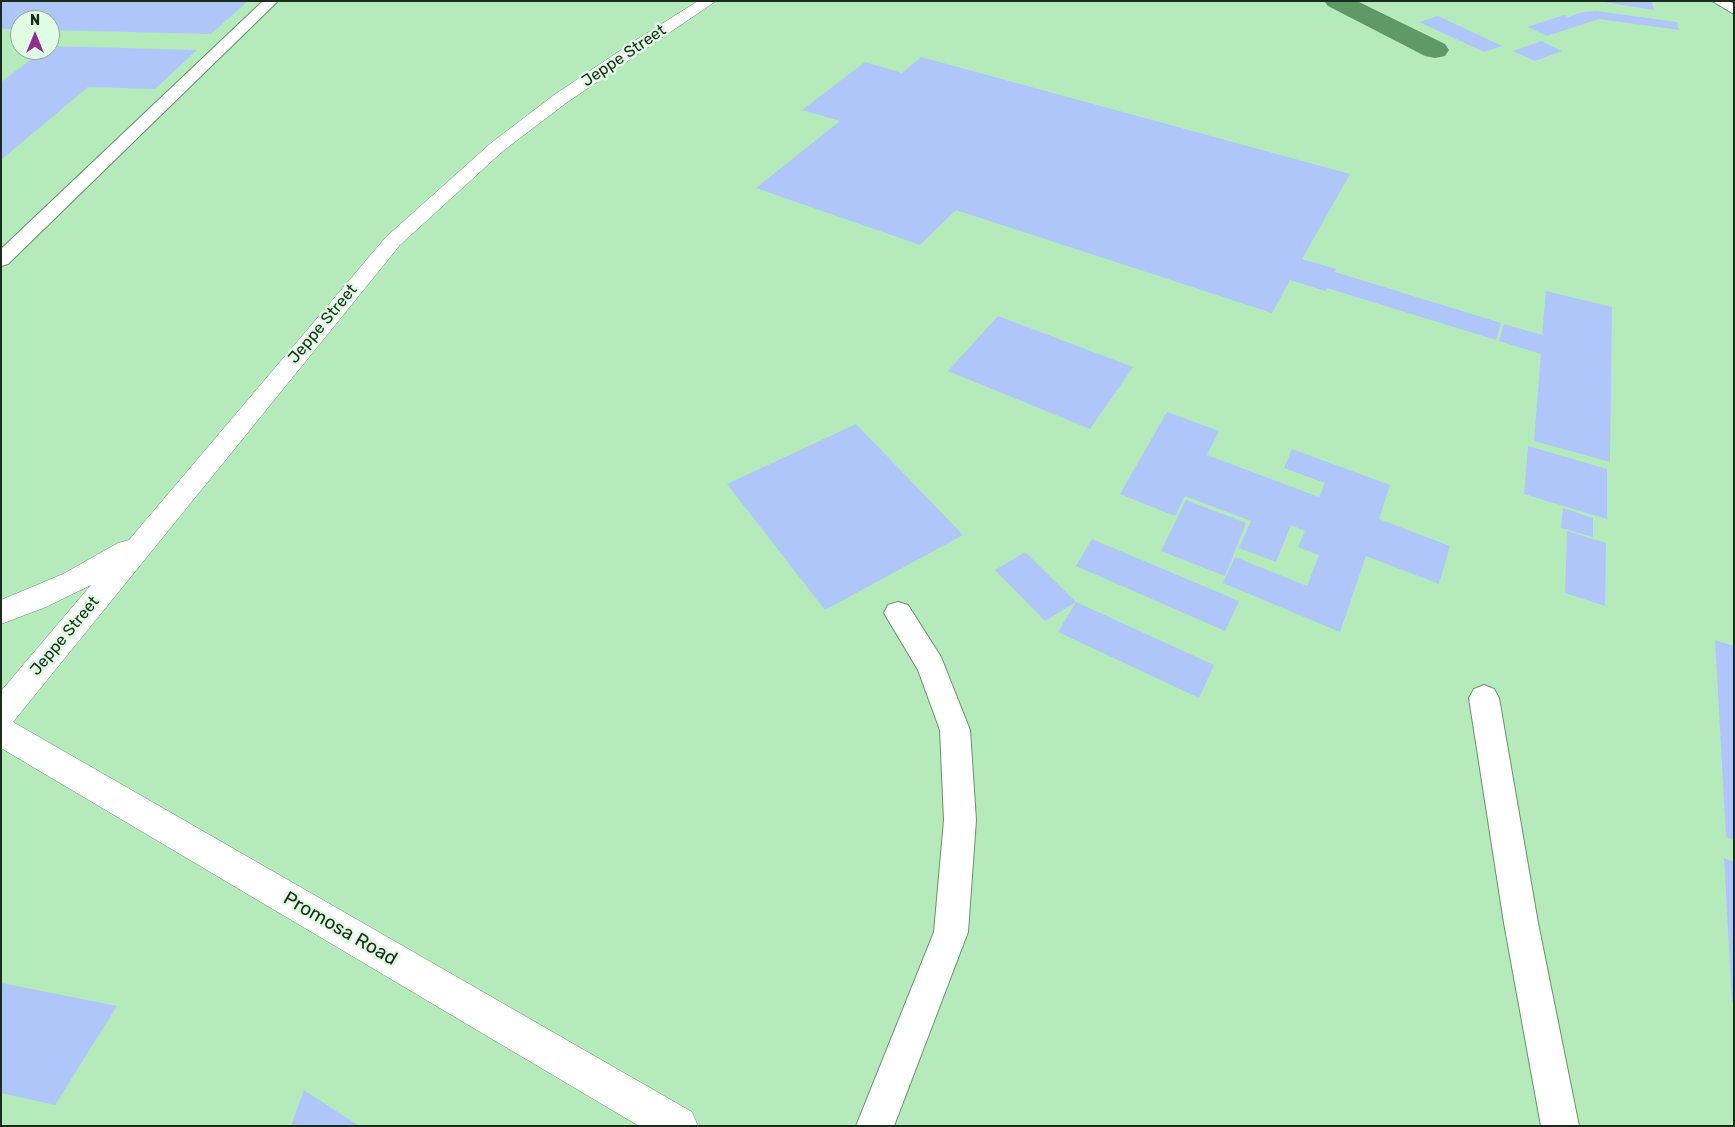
<!DOCTYPE html>
<html>
<head>
<meta charset="utf-8">
<style>
  body { margin:0 }
  #map { position:relative; width:1735px; height:1127px; overflow:hidden; background:#c5f4c9; font-family:Rubik,sans-serif }
  canvas { display:block }
  .frame { position:absolute; inset:0; border:2px solid #1a2c1c; pointer-events:none }
  .north { position:absolute; left:10px; top:10px; width:50px; height:50px; box-sizing:border-box; background:#e0fce2; border:1px solid #91a993; border-radius:50%; rotate:0deg; font-size:14px; font-weight:700; line-height:20px; text-align:center; color:#1a2c1c }
  .north::after { content:''; display:block; margin:auto; width:18px; height:22px; background:#912c93; clip-path:polygon(50% 0,100% 100%,50% 72%,0 100%) }
</style>
</head>
<body>
<div id="map">
<canvas width="1735" height="1127"></canvas>
<div class="frame"></div>
<div class="north">N</div>
</div>
<script>
const ctx = document.querySelector('canvas').getContext('2d');
ctx.lineJoin = 'round';
function paint(path, color) {
  ctx.fillStyle = color;
  ctx.fill(path, 'evenodd');
}
function poly(rows) {
  const path = new Path2D();
  for (const r of rows) {
    path.moveTo(r[0], r[1]);
    for (let i = 2; i < r.length; i += 2) path.lineTo(r[i], r[i + 1]);
  }
  return path;
}
function trace(path, color, width, dash) {
  ctx.strokeStyle = color;
  ctx.lineWidth = width;
  ctx.lineCap = dash ? 'butt' : 'round';
  ctx.setLineDash(dash || []);
  ctx.stroke(path);
}
function drawText(font, color, halo, rows, align = 'center') {
  ctx.font = font + ' Rubik,sans-serif';
  ctx.lineWidth = 5;
  ctx.setLineDash([]);
  ctx.textBaseline = 'middle';
  ctx.strokeStyle = halo;
  ctx.fillStyle = color;
  for (const [text, x, y, turn = 0] of rows) {
    ctx.save();
    ctx.translate(x, y);
    ctx.rotate((+turn || 0) * Math.PI / 180);
    ctx.textAlign = isNaN(turn) ? turn : align;
    if (halo) ctx.strokeText(text, 0, 0);
    ctx.fillText(text, 0, 0);
    ctx.restore();
  }
}
paint(poly([
  [1,1,1734,1,1734,1126,1,1126],
  [20,20,50,20,50,50,20,50]
]), '#b5ebba');
paint(poly([
  [1324,1,1357,1,1445,44,1449,50,1445,56,1435,58,1425,56,1328,6,1324,1]
]), '#5f9a66');
paint(poly([
  [1,1,248,1,211,34,50,30,50,20,20,20,20,29,1,29],
  [1604,1,1652,1,1654,10,1604,2],
  [1596,11,1677,22,1679,30,1599,19,1547,36,1527,27,1564,15,1568,17,1582,12],
  [1438,16,1502,46,1484,52,1419,22],
  [1541,41,1562,51,1535,61,1513,51],
  [50,46,197,50,155,89,88,87,1,160,1,82,44,50,50,50],
  [921,57,1350,174,1302,259,1336,269,1335,272,1501,323,1496,340,1327,288,1325,291,1290,280,1272,313,956,210,920,245,756,188,840,121,802,110,865,62,902,73],
  [1546,291,1612,307,1610,462,1534,441,1541,354,1499,341,1504,324,1542,335],
  [998,316,1133,367,1090,429,948,371],
  [1167,412,1219,431,1207,455,1319,497,1325,483,1284,468,1292,449,1390,485,1379,519,1450,546,1439,584,1366,556,1340,632,1223,583,1235,557,1307,586,1319,555,1298,547,1305,531,1291,525,1276,562,1239,548,1251,521,1185,496,1175,516,1120,494],
  [856,424,963,535,825,610,727,484],
  [1528,446,1607,469,1607,519,1524,494],
  [1186,500,1246,523,1225,576,1161,551],
  [1563,508,1593,518,1593,537,1561,528],
  [1567,531,1606,543,1605,606,1565,593],
  [1092,539,1239,601,1225,631,1076,566],
  [1025,552,1076,602,1045,621,995,570],
  [1076,602,1214,665,1199,698,1058,632],
  [1715,640,1734,646,1734,840,1726,837],
  [1724,858,1734,862,1734,1003,1732,1003],
  [1,983,117,1006,55,1105,1,1093],
  [304,1090,359,1126,291,1126]
]), '#afc6fb');
const lane = poly([
  [263,1,278,1,8,264,1,266,1,249,263,1],
  [1712,1,1729,1,1734,4,1734,14,1712,1],
  [898,602,908,605,941,657,970,730,976,820,968,932,894,1126,856,1126,934,932,944,820,940,730,918,670,884,613,888,605,898,602],
  [1484,685,1494,689,1499,698,1538,923,1579,1126,1541,1126,1504,923,1469,698,1474,689,1484,685]
]);
const secondary = poly([
  [698,1,716,1,566,103,503,151,400,245,13,722,692,1112,698,1126,639,1126,1,748,1,691,91,585,46,607,1,624,1,600,63,574,118,543,129,540,386,237,491,143,554,95,633,42,698,1]
]);
trace(lane, '#68936c', 2);
trace(secondary, '#68936c', 1);
paint(lane, '#fff');
paint(secondary, '#fff');
drawText('16px', '#1a2c1c', '#e0fce2', [
  ["Jeppe Street",624,56,-34],
  ["Jeppe Street",323,324,-50],
  ["Jeppe Street",65,636,-50]
]);
drawText('19px', '#1a2c1c', '#e0fce2', [
  ["Promosa Road",340,929,30]
]);
</script>
</body>
</html>
